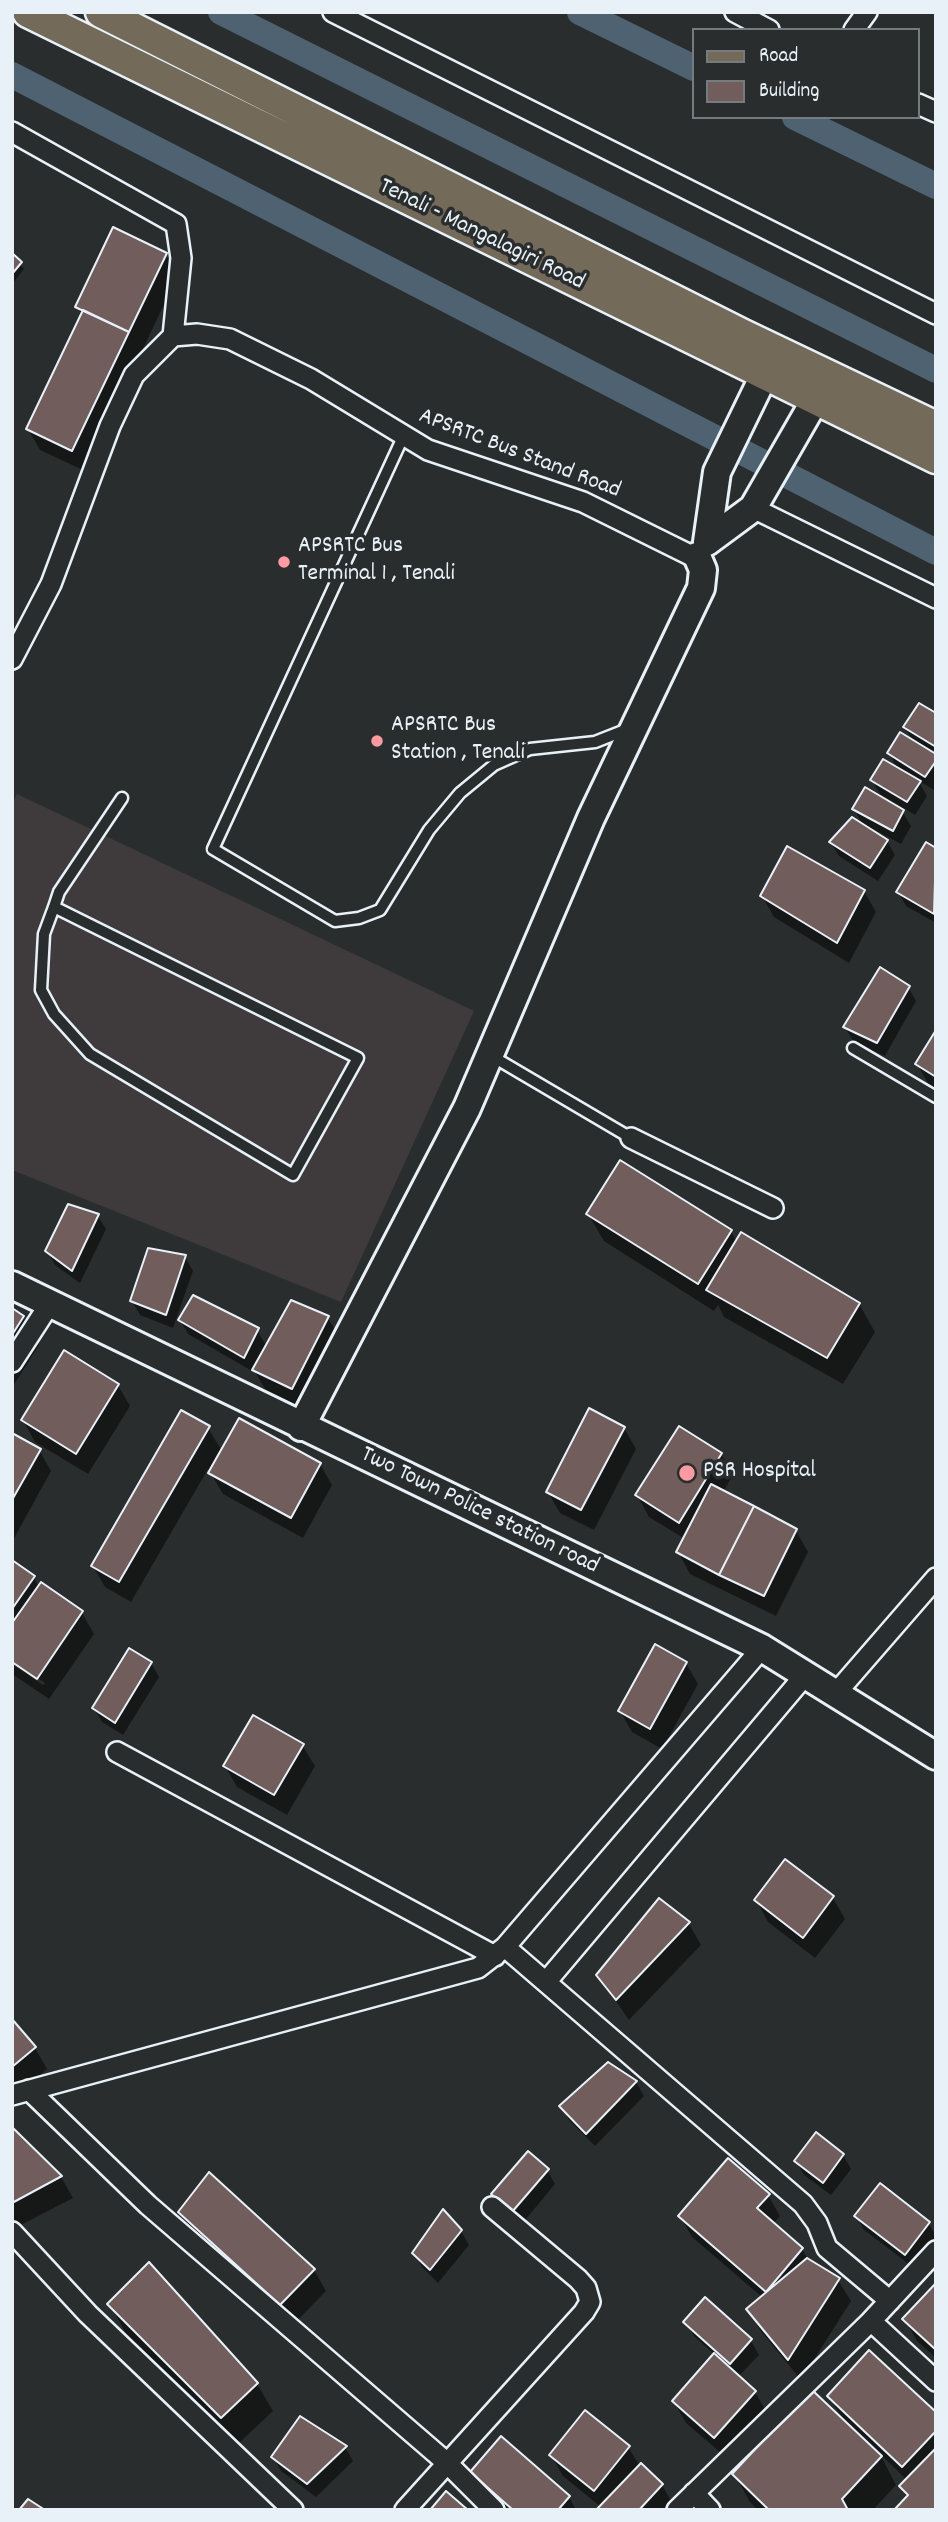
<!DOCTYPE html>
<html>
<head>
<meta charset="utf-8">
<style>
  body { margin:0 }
  #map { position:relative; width:948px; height:2522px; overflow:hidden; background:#2a2d2e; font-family:Dekko,sans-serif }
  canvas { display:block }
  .frame { position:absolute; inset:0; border:14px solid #e8f1f8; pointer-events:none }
  .legend { position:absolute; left:692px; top:28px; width:228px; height:91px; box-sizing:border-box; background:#2a2d2e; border:2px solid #767b7f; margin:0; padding:9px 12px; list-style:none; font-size:21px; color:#e8f1f8 }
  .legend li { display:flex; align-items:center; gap:14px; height:35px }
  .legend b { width:35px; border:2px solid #767b7f }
</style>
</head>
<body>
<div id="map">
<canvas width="948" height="2522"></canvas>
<div class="frame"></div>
<ul class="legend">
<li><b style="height:9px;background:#746a5a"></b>Road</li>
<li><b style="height:19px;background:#705d5c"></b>Building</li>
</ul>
</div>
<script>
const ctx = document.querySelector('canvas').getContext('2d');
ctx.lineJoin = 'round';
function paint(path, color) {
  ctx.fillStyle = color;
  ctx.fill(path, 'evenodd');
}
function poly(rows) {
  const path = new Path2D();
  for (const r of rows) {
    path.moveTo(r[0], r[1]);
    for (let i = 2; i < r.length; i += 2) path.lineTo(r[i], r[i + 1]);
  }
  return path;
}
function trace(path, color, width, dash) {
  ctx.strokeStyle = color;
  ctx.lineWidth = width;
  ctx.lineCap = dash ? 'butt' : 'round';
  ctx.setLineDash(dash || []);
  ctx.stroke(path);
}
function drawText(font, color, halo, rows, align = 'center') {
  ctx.font = font + ' Dekko,sans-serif';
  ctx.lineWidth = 7;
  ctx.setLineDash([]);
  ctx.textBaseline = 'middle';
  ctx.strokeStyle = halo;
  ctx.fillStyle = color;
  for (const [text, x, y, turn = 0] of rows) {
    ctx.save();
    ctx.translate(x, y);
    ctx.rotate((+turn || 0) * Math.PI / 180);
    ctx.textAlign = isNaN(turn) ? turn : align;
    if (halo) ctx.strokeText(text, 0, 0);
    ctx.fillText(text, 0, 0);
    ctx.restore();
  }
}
paint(poly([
  [17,794,474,1011,341,1302,12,1170,12,805]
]), '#3f3b3c');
paint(poly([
  [165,254,178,275,85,471,40,450,28,429,82,315,77,306],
  [12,255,24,269,13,283,12,282],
  [936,715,936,787,934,790,918,780,927,796,915,815,880,794,872,780,899,771,889,753,914,742,905,728],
  [854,809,902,811,911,826,901,844,873,829,871,831,887,841,895,855,878,881,839,856,831,843,864,827],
  [936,850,936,923,906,906,898,892],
  [864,891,876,912,849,963,774,917,762,896],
  [908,987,916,1001,885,1056,853,1041,845,1027],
  [936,1033,936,1089,929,1085,917,1064],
  [621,1162,731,1232,737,1242,859,1304,875,1332,843,1384,724,1317,718,1305,714,1311,604,1241,588,1214],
  [97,1215,106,1229,80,1283,55,1265,47,1251],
  [185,1257,193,1271,173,1328,140,1315,132,1301],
  [12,1310,23,1317,39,1345,12,1388],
  [328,1318,340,1339,304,1409,266,1391,253,1368,252,1371,188,1334,180,1320,257,1330,267,1347],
  [118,1385,130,1406,88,1474,35,1442,23,1420],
  [208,1428,222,1451,320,1464,332,1485,303,1538,223,1494,208,1469,131,1602,105,1587,93,1566],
  [624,1428,636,1449,594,1530,560,1513,548,1492],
  [12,1435,39,1450,51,1471,12,1542],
  [721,1454,733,1475,723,1492,796,1531,808,1552,776,1616,690,1574,678,1552,685,1539,649,1517,637,1495],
  [12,1563,34,1578,39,1587,82,1613,94,1634,49,1699,12,1674,12,1664,43,1685,45,1683,12,1660],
  [151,1663,159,1677,123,1735,102,1722,94,1708],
  [686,1663,698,1684,662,1749,632,1732,620,1711],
  [302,1745,315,1766,287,1815,237,1787,225,1766],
  [833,1898,845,1919,815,1958,768,1922,756,1900],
  [659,1900,689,1924,701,1945,629,2020,598,1975],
  [12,2021,35,2048,47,2069,12,2098],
  [636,2082,644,2096,595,2146,569,2120,561,2106],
  [12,2131,61,2177,73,2198,17,2227,12,2219],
  [843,2155,851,2169,831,2195,804,2175,796,2161],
  [547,2170,555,2184,521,2225,501,2208,493,2194],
  [880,2186,929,2224,936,2236,914,2268,864,2230,856,2216],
  [768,2195,780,2216,773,2224,802,2249,809,2261,838,2280,851,2301,801,2380,760,2330,748,2309,762,2297,692,2237,680,2216],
  [180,2212,314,2270,326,2291,293,2325,192,2233],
  [461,2231,469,2245,438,2283,422,2267,414,2253],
  [936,2286,936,2358,917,2341,905,2320],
  [110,2304,257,2384,273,2411,238,2444,125,2332],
  [686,2322,751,2341,759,2355,738,2377,755,2392,767,2413,727,2458,686,2423,674,2402,715,2355,694,2336],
  [829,2396,936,2415,936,2510,908,2498,901,2486,907,2480,880,2454,896,2485,873,2510,758,2510,750,2502,734,2474,843,2420],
  [501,2439,569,2497,576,2510,502,2510,484,2494,472,2473],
  [345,2447,353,2461,316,2497,281,2471,273,2457],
  [628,2447,640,2466,662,2485,674,2506,671,2510,599,2510,601,2507,563,2476,551,2455]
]), '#0007');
trace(poly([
  [221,12,936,370],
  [580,12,694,68],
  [12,75,936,552],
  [795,117,936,186]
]), '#4e6271', 26);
const building = poly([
  [113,227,167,253,129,332,75,307,113,227],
  [12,253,22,262,12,274,12,253],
  [83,310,129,332,72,451,26,429,83,310],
  [919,703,936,713,936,747,903,727,919,703],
  [900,732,936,754,936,761,925,777,887,753,900,732],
  [883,759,921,781,907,802,870,780,883,759],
  [865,787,904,810,893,831,852,809,865,787],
  [852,817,888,840,870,868,829,842,852,817],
  [926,842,936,848,934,914,896,892,926,842],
  [787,846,865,890,837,943,760,896,787,846],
  [880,967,910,986,877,1043,843,1027,880,967],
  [936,1030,936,1077,915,1064,936,1030],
  [620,1160,732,1230,698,1284,586,1214,620,1160],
  [68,1204,99,1214,72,1271,45,1251,68,1204],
  [741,1232,860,1303,827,1358,706,1290,741,1232],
  [148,1248,186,1255,166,1315,130,1301,148,1248],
  [193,1295,259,1328,244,1358,178,1320,193,1295],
  [291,1300,329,1316,292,1389,252,1370,291,1300],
  [12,1308,24,1316,12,1335,12,1308],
  [64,1350,119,1384,76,1454,21,1420,64,1350],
  [589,1408,625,1427,581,1510,546,1492,589,1408],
  [181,1410,210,1426,119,1582,91,1566,181,1410],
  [239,1418,321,1463,291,1518,208,1473,239,1418],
  [679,1426,722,1453,679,1523,635,1495,679,1426],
  [12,1433,41,1449,12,1500,12,1433],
  [711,1484,754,1506,719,1575,676,1552,711,1484],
  [754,1506,797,1529,764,1596,719,1575,754,1506],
  [12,1560,35,1576,12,1609,12,1560],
  [41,1582,83,1611,37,1679,12,1662,12,1623,41,1582],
  [655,1644,687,1662,650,1729,618,1711,655,1644],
  [129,1648,152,1662,115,1723,92,1708,129,1648],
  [253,1715,304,1744,274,1795,223,1766,253,1715],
  [785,1859,834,1896,803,1938,754,1900,785,1859],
  [659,1898,690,1922,616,2000,596,1975,659,1898],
  [12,2019,36,2047,12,2067,12,2019],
  [608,2062,637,2081,586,2134,559,2106,608,2062],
  [13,2128,62,2176,12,2203,12,2129,13,2128],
  [816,2132,844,2154,823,2183,794,2161,816,2132],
  [528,2151,549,2169,512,2212,491,2194,528,2151],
  [728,2158,770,2194,757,2208,803,2248,766,2292,678,2216,728,2158],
  [209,2172,315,2269,280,2305,178,2212,209,2172],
  [880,2183,930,2222,905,2255,854,2216,880,2183],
  [443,2209,462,2230,430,2270,412,2253,443,2209],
  [807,2258,840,2278,788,2360,746,2309,807,2258],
  [149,2262,258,2383,221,2418,107,2304,149,2262],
  [936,2283,936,2350,902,2319,936,2283],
  [705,2297,752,2339,730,2364,683,2322,705,2297],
  [869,2350,936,2412,936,2431,902,2467,827,2396,869,2350],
  [714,2353,756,2391,714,2438,672,2401,714,2353],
  [811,2389,882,2456,842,2499,848,2510,769,2510,732,2474,811,2389],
  [585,2410,630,2446,594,2491,549,2455,585,2410],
  [300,2416,347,2446,307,2484,271,2457,300,2416],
  [501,2436,570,2496,558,2510,513,2510,470,2472,501,2436],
  [936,2448,936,2510,894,2510,908,2495,899,2486,936,2448],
  [641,2463,663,2484,639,2510,596,2510,641,2463],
  [446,2491,468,2510,430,2510,446,2491],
  [28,2499,45,2510,19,2510,28,2499]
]);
paint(building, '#705d5c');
trace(building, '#e8f1f8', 2);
const lane = poly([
  [403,437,213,849,335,921,359,918,380,910,429,830,460,793,494,765,530,749,595,742,628,729],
  [54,907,358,1058,293,1175,90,1054,54,1014,41,990,44,934,54,907,59,892,122,798],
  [853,1048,936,1097],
  [490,1055,631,1138]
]);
const street = poly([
  [333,12,936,314],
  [735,12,769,30],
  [854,30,867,12],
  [918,104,936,112],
  [12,132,176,224,181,258,173,336],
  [753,508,936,598],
  [12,659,51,584,110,426,134,375,173,336,197,334,230,339,311,379,428,450,583,502,692,556,697,556,704,547],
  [631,1138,773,1208],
  [12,1362,49,1305],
  [837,1692,936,1578],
  [117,1752,495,1956],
  [505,1947,803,2204,817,2223,827,2248,890,2301],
  [546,1982,806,1674],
  [29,2090,148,2205,446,2462,494,2510],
  [12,2095,478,1968,505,1947,762,1648],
  [12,2232,88,2314,293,2510],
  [871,2321,936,2381],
  [694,2493,710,2510],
  [405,2510,584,2312,590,2302,586,2288,578,2279,492,2207],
  [677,2510,871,2321,936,2251]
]);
const secondary = poly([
  [707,542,753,508,825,383],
  [707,542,717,472,774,355],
  [12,1285,762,1648,936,1756],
  [301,1427,467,1108,591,818,701,588,703,570,697,556]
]);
const primary = poly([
  [28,12,936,458],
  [101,12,743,335,936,427]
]);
trace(lane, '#e8f1f8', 15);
trace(street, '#e8f1f8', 24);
trace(secondary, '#e8f1f8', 32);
trace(primary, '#e8f1f8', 35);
trace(lane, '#2a2d2e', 10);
trace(street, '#2a2d2e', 19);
trace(secondary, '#2a2d2e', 26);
trace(primary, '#746a5a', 30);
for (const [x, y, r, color] of [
  [284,562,7,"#ff9aa2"],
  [377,741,7,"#ff9aa2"],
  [687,1473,9,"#ff9aa2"]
]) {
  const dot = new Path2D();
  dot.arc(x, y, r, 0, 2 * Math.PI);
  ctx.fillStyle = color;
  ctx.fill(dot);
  trace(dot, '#2a2d2e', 2.5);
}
drawText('24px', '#e8f1f8', '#2a2d2e', [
  ["Tenali - Mangalagiri Road",481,236,26],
  ["APSRTC Bus Stand Road",519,455,21],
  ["Two Town Police station road",479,1512,26]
]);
drawText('24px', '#e8f1f8', '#2a2d2e', [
  ["APSRTC Bus",298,548],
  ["Terminal 1 , Tenali",298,576],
  ["APSRTC Bus",391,727],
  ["Station , Tenali",391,755],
  ["PSR Hospital",703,1473]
], 'left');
</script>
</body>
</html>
